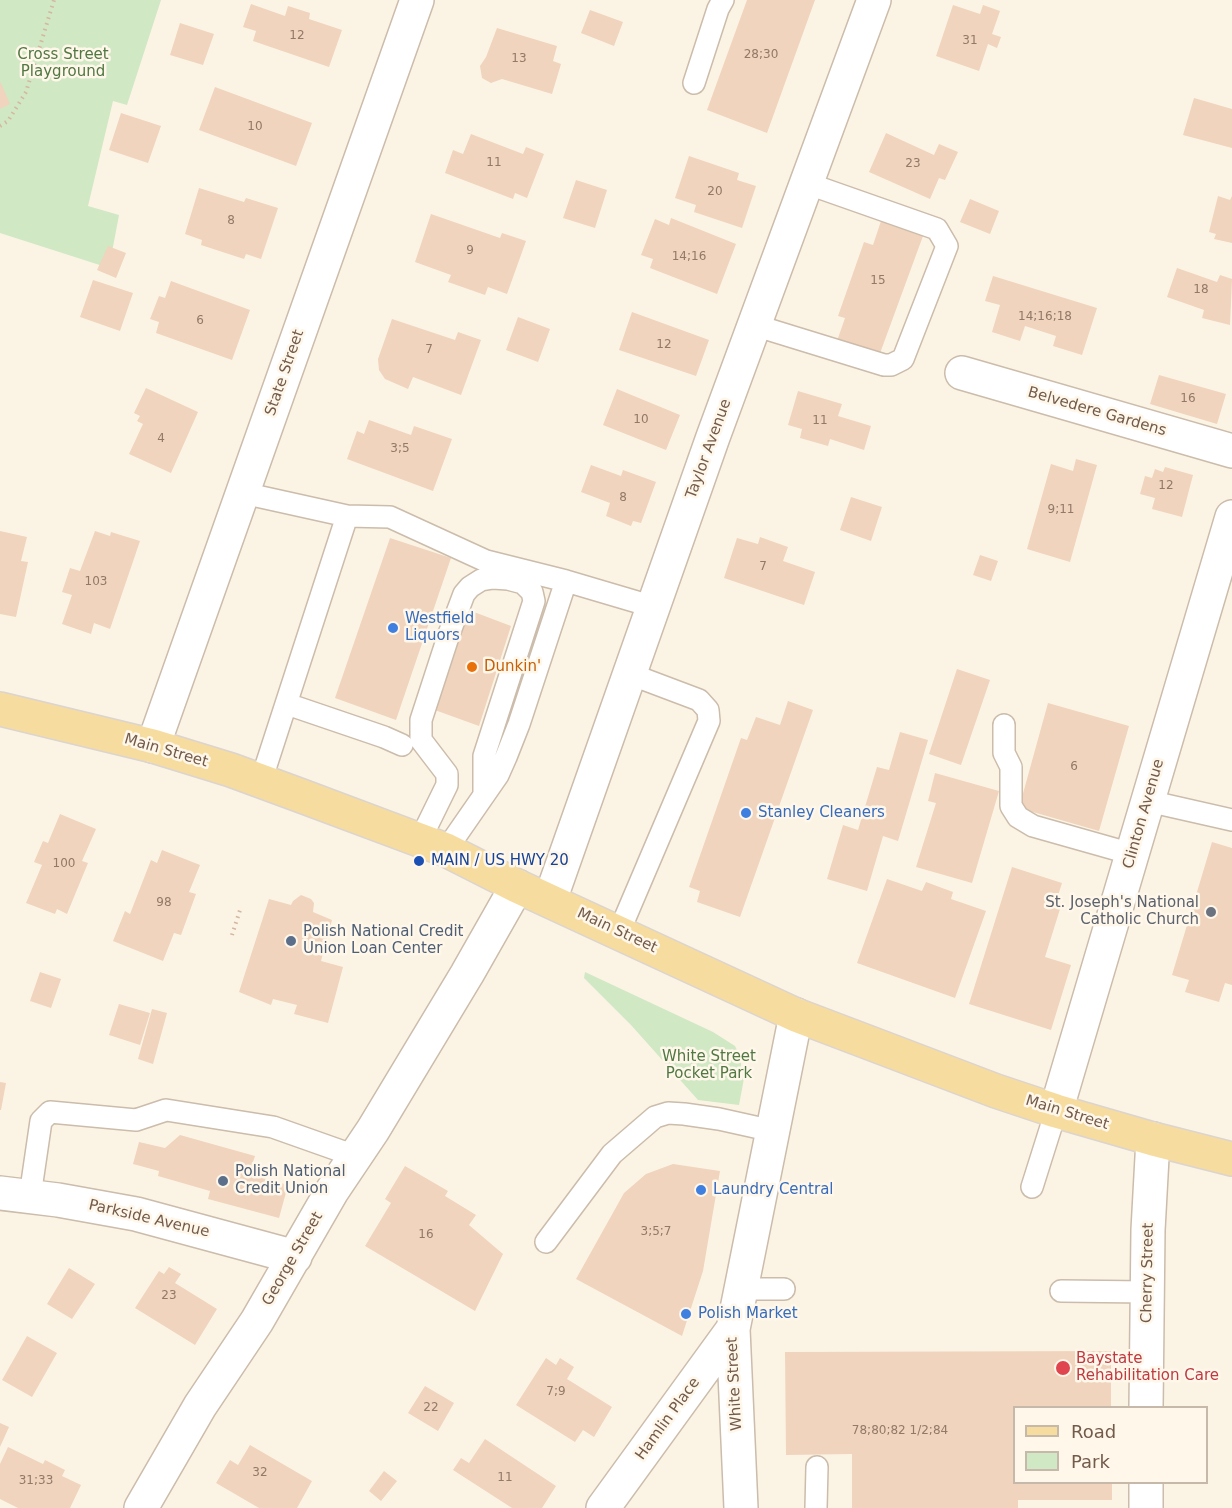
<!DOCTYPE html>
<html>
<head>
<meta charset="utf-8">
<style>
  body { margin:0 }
  #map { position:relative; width:1232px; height:1508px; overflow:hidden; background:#fbf4e4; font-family:"DejaVu Sans",sans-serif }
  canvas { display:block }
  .legend { position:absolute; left:1013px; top:1406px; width:195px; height:78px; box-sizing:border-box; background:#fef7ea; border:2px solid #c6b9aa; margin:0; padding:8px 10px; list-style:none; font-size:18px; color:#735b4b }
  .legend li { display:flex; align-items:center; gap:12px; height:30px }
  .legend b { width:30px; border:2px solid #c6b9aa }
</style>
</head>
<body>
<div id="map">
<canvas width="1232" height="1508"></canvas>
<ul class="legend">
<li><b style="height:8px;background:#f7dc9f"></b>Road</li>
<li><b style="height:16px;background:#d0e8c3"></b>Park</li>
</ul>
</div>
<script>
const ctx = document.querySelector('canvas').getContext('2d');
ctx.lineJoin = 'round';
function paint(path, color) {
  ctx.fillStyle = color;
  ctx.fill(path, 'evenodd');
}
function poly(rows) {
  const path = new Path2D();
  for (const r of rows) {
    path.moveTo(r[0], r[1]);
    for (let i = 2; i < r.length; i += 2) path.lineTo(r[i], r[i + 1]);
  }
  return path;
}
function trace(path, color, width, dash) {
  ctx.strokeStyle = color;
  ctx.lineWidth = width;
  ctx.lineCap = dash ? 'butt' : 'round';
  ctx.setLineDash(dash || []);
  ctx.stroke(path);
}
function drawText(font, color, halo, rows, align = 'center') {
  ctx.font = font + ' "DejaVu Sans",sans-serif';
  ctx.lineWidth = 5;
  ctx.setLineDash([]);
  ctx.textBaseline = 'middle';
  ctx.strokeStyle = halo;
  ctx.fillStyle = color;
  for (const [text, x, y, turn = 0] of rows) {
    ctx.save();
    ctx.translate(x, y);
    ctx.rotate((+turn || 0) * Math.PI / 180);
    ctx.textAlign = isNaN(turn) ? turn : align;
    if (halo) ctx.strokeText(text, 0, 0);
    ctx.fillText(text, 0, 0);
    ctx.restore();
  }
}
paint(poly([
  [0,0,161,0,127,105,113,101,88,206,119,215,109,268,0,233],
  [585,972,713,1032,735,1046,741,1058,741,1067,746,1068,739,1105,698,1100,631,1025,584,978]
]), '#d0e8c3');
paint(poly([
  [747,0,815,0,767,133,707,110],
  [251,4,285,16,288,6,310,13,309,19,342,30,329,67,253,41,256,31,243,27],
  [953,5,980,14,983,5,1000,11,992,34,1001,37,997,48,988,44,979,71,936,56],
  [590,10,623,22,614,46,581,33],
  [180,23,214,34,203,65,170,55],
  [497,28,557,46,553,61,561,64,552,94,502,79,491,83,482,78,480,66,486,57],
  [0,81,10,104,0,109],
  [215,87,312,123,296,166,199,130],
  [1194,98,1232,109,1232,148,1183,135],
  [121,113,161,126,148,163,109,150],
  [886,133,934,155,939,144,958,152,945,180,939,178,930,199,869,172],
  [471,134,523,154,526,147,544,154,527,198,515,193,513,199,445,173,453,150,463,154],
  [689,156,739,173,737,180,756,186,742,228,694,212,696,205,675,198],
  [576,180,607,190,595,228,563,218],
  [199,188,244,202,246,198,278,208,261,259,246,254,244,259,201,245,202,240,185,234],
  [1218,196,1230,200,1232,196,1232,243,1214,239,1216,234,1209,232],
  [970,199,999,211,990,234,960,222],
  [431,214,500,238,502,233,526,241,507,294,488,287,485,295,448,282,451,275,415,262],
  [671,218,736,244,717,294,650,268,653,259,641,255,655,219,669,225],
  [881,221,923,236,879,356,837,341,845,318,838,316,864,242,873,245],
  [108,246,126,253,116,278,97,270],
  [1177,268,1217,282,1220,275,1232,279,1230,325,1202,318,1204,310,1167,297],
  [993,276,1097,308,1082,355,1053,346,1056,336,1025,326,1020,341,992,332,1000,305,985,301],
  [93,280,133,293,120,331,80,317],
  [171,281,250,310,232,360,156,333,159,322,150,319,159,296,165,298],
  [632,312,709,340,696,376,619,350],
  [518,317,550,329,538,362,506,350],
  [392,319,455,340,458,332,481,340,461,395,413,377,408,389,385,379,379,370,378,359],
  [1159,375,1226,394,1217,424,1150,404],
  [146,388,198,412,171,473,129,454,143,424,137,421,140,416,134,413],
  [617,389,680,415,666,450,603,425],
  [798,391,842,404,838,416,871,426,864,450,830,439,828,446,800,438,802,429,788,425],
  [369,420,411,435,414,426,452,439,433,491,347,459,357,431,364,434],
  [1076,459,1097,465,1070,562,1027,549,1051,464,1073,471],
  [591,465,621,476,623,470,656,482,641,523,633,521,631,526,606,516,610,503,581,492],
  [1165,467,1193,475,1182,517,1152,509,1155,498,1140,494,1145,476,1152,478,1155,469,1163,472],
  [851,497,882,507,871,541,840,530],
  [0,531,27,537,21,561,28,562,16,617,0,614],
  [95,531,110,536,111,532,140,541,110,629,94,623,91,634,62,624,72,595,62,592,70,568,80,571],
  [760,537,788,547,783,561,815,572,804,605,724,578,737,538,758,544],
  [390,538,451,558,396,720,335,698],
  [980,555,998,561,991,581,973,575],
  [466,609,511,626,479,726,432,709],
  [957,669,990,680,961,765,929,754],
  [788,701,813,710,740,917,697,902,700,891,689,887,741,738,747,740,756,717,780,725],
  [1048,703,1129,726,1099,831,1019,808],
  [900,732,928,740,898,841,883,836,867,891,827,879,843,825,858,830,877,767,889,770],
  [935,773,999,791,972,883,916,867,936,803,928,801],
  [60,814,96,829,82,861,88,863,67,914,57,909,55,914,26,903,42,865,34,862,43,841,48,843],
  [1212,842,1232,848,1232,985,1225,983,1219,1002,1185,992,1189,980,1172,975],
  [162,850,200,865,189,892,196,894,181,935,174,933,163,961,113,941,125,911,130,914,151,860,157,863],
  [1012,867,1062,883,1054,908,1060,909,1045,957,1071,965,1051,1030,969,1004],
  [887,879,922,891,926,882,953,892,951,899,986,911,955,998,857,963],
  [301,895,311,899,314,903,313,912,332,920,321,961,343,967,328,1023,294,1014,297,1005,273,999,271,1005,239,992,269,899,291,905,293,901],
  [40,972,61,979,51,1008,30,1001],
  [119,1004,150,1013,140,1045,109,1035],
  [152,1009,167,1013,153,1064,138,1059],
  [0,1082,6,1083,1,1110,0,1110],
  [180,1135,255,1156,249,1174,288,1185,279,1218,208,1199,210,1191,158,1176,159,1171,133,1164,139,1142,165,1148],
  [673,1164,720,1171,703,1271,682,1336,576,1279,624,1193,646,1174],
  [405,1166,448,1191,445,1196,476,1215,469,1225,503,1254,475,1311,365,1246,391,1203,385,1199],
  [169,1267,181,1274,175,1283,217,1309,195,1345,135,1308,159,1271,164,1274],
  [69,1268,95,1284,72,1319,47,1304],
  [27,1336,57,1353,32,1397,2,1380],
  [1111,1351,1111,1408,1014,1408,1014,1482,1112,1482,1112,1500,1018,1500,1018,1508,852,1508,852,1454,786,1455,785,1352],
  [546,1358,556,1365,560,1358,574,1367,567,1379,612,1407,594,1437,583,1430,575,1442,516,1405],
  [425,1386,454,1403,438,1431,408,1413],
  [0,1423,9,1427,0,1447],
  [485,1439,556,1486,542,1508,512,1508,453,1470,461,1458,469,1463],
  [250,1445,312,1481,297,1508,259,1508,216,1483,230,1460,238,1465],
  [8,1447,43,1464,45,1460,65,1470,62,1476,81,1485,70,1508,18,1508,0,1499,0,1464],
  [384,1471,397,1481,381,1501,369,1491]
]), '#f0d4bd');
const service = poly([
  [694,83,718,9,723,0],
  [754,325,884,365,891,365,903,359,947,246,937,229,806,183],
  [243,493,347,516,390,517,486,561,566,581,654,607],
  [287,704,384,737,402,745],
  [1004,725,1004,753,1011,767,1011,806,1018,817,1033,826,1132,854],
  [261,781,347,516],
  [1148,801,1232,820],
  [420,840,447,785,447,774,421,740,421,720,449,634,464,594,470,587,481,580,493,578,508,579,523,583,532,592,534,601,484,756,484,795],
  [446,850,498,775,506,757,519,724,566,581],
  [619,932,709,721,708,710,699,700,630,674],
  [1032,1187,1056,1111],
  [30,1196,41,1121,50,1112,136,1120,166,1110,273,1127,355,1156],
  [546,1242,612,1154,655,1117,668,1113,684,1114,719,1119,773,1131],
  [741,1289,784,1289],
  [1061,1291,1147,1292],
  [816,1508,817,1467]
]);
const minor = poly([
  [962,373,1232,451],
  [153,746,417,0],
  [550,900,713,437,874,0],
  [1056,1111,1232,517],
  [0,1193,58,1200,136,1214,295,1257],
  [1146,1408,1148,1230,1153,1139],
  [141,1508,200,1406,257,1321,332,1191,373,1130,467,974,517,886],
  [603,1508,733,1329],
  [741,1508,733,1329,796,1015],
  [1146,1508,1146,1482]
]);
const primary = poly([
  [0,709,153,746,231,770,299,795,446,850,517,886,796,1015,883,1048,996,1091,1056,1111,1153,1139,1232,1159]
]);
trace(service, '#ccbcab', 24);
trace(minor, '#ccbcab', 36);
trace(primary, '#dbd4d0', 36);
trace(poly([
  [0,126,8,121,26,92,54,0],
  [232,935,241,907]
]), '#d4b7a0', 4, [1.5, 4.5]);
trace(service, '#fff', 21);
trace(minor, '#fff', 33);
trace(primary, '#f7dc9f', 33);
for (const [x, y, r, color] of [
  [393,628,6,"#3f7fe0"],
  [472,667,6,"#e8710a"],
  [746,813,6,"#3f7fe0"],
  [419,861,6,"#1a4fb4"],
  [1211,912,6,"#6b7280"],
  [291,941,6,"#5c6f8a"],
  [223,1181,6,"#5c6f8a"],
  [701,1190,6,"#3f7fe0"],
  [686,1314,6,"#3f7fe0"],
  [1063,1368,8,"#e0444e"]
]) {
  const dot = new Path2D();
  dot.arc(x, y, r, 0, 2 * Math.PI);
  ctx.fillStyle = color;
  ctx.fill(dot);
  trace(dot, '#fef7ea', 2);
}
drawText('12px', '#927968', null, [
  ["12",297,36],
  ["31",970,41],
  ["28;30",761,55],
  ["13",519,59],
  ["10",255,127],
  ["11",494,163],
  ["23",913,164],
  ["20",715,192],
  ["8",231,221],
  ["9",470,251],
  ["14;16",689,257],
  ["15",878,281],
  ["18",1201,290],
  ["14;16;18",1045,317],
  ["6",200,321],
  ["12",664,345],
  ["7",429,350],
  ["16",1188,399],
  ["10",641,420],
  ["11",820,421],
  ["4",161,439],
  ["3;5",400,449],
  ["12",1166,486],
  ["8",623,498],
  ["9;11",1061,510],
  ["7",763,567],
  ["103",96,582],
  ["6",1074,767],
  ["100",64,864],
  ["98",164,903],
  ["3;5;7",656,1232],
  ["16",426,1235],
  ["23",169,1296],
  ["7;9",556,1392],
  ["22",431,1408],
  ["78;80;82 1/2;84",900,1431],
  ["32",260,1473],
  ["11",505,1478],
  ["31;33",36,1481]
]);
drawText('15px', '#507843', '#fef7ea', [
  ["Cross Street",63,55],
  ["Playground",63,72],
  ["White Street",709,1057],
  ["Pocket Park",709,1074]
]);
drawText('15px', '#735b4b', '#fef7ea', [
  ["State Street",285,373,-71],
  ["Belvedere Gardens",1097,412,16],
  ["Taylor Avenue",709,449,-70],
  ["Main Street",166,751,16],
  ["Clinton Avenue",1144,814,-74],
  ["Main Street",617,931,25],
  ["Main Street",1067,1113,17],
  ["Parkside Avenue",149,1219,13],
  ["George Street",293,1259,-60],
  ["Cherry Street",1148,1273,-89],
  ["White Street",735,1384,-93],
  ["Hamlin Place",668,1419,-54]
]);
drawText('15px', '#366cbe', '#fef7ea', [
  ["Westfield",405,619],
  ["Liquors",405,636],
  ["Stanley Cleaners",758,813],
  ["Laundry Central",713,1190],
  ["Polish Market",698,1314]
], 'left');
drawText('15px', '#c56008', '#fef7ea', [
  ["Dunkin'",484,667]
], 'left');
drawText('15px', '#164399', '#fef7ea', [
  ["MAIN / US HWY 20",431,861]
], 'left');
drawText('15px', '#5b616d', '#fef7ea', [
  ["St. Joseph's National",1199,903],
  ["Catholic Church",1199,920]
], 'right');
drawText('15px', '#4e5e75', '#fef7ea', [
  ["Polish National Credit",303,932],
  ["Union Loan Center",303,949],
  ["Polish National",235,1172],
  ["Credit Union",235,1189]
], 'left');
drawText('15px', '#be3a42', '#fef7ea', [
  ["Baystate",1076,1359],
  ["Rehabilitation Care",1076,1376]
], 'left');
</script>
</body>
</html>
